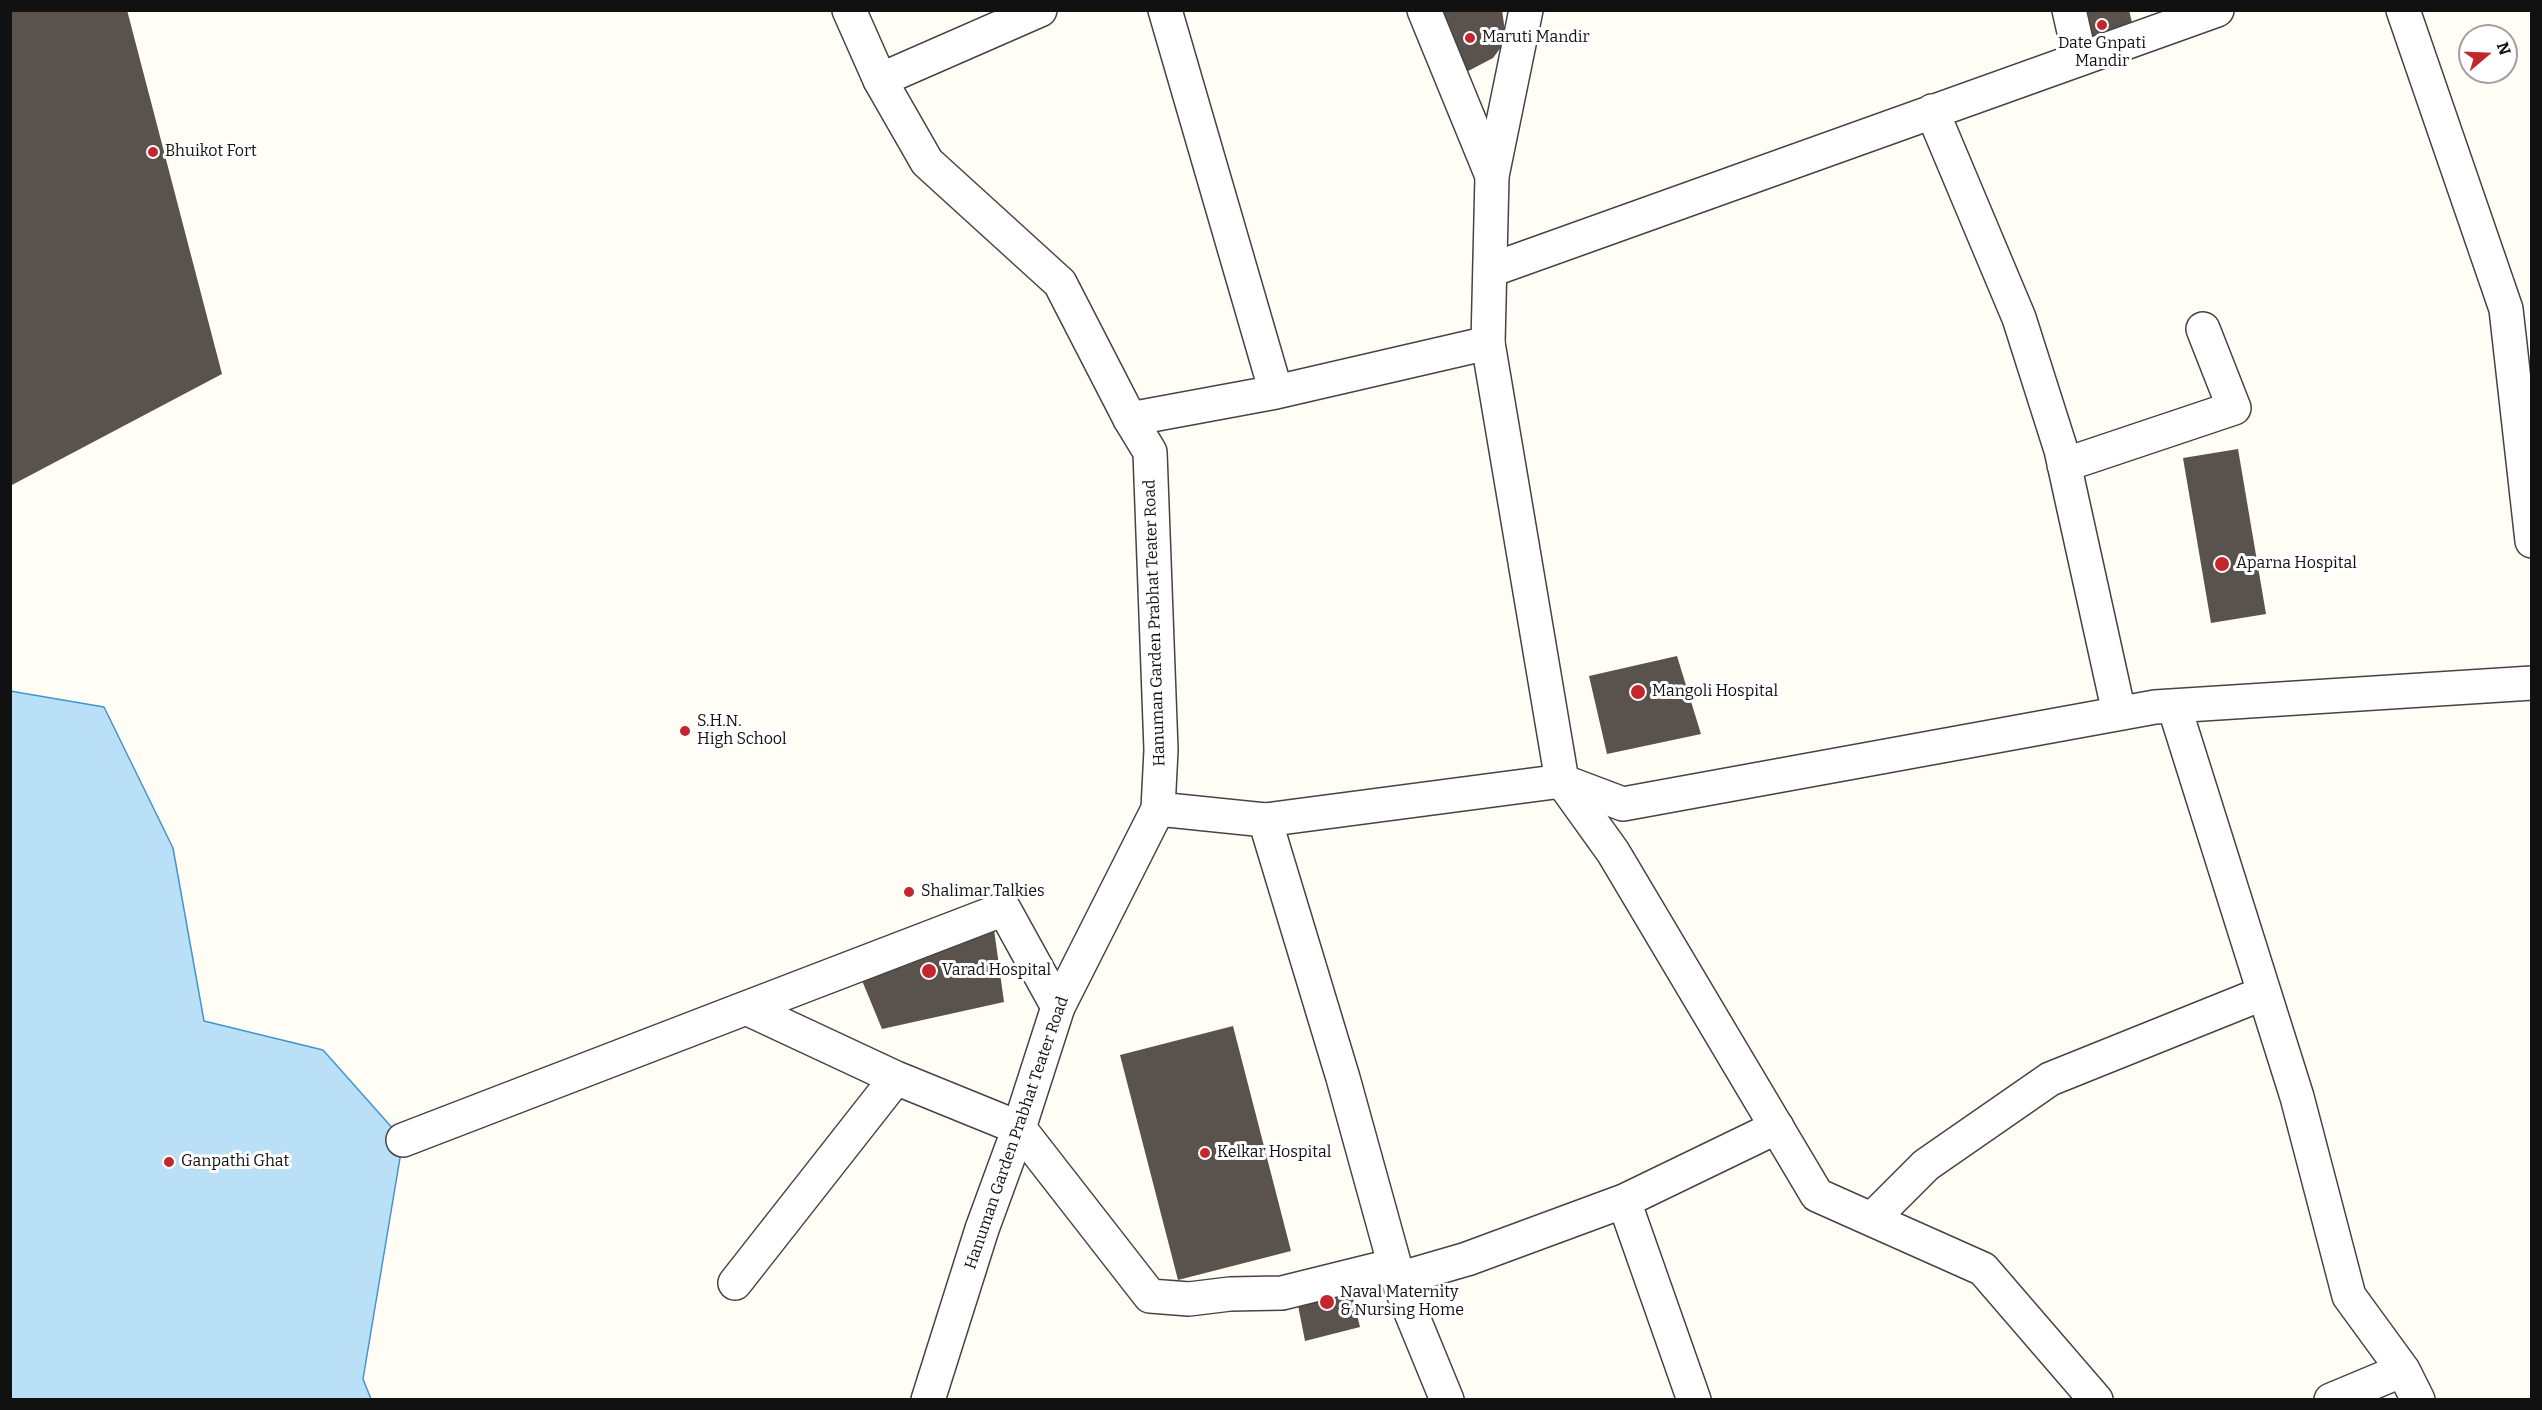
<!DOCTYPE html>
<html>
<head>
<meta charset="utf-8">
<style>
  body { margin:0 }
  #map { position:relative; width:2542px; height:1410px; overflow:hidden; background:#fffdf5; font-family:Bitter,serif }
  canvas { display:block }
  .frame { position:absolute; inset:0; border:12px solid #111; pointer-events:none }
  .north { position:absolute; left:2458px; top:24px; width:60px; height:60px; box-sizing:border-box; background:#fff; border:2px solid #a0a0a0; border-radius:50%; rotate:71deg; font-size:16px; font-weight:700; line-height:24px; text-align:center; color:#111 }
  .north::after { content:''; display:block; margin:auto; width:21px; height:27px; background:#c4262e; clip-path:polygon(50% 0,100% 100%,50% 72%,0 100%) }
</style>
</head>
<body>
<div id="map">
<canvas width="2542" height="1410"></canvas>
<div class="frame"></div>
<div class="north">N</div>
</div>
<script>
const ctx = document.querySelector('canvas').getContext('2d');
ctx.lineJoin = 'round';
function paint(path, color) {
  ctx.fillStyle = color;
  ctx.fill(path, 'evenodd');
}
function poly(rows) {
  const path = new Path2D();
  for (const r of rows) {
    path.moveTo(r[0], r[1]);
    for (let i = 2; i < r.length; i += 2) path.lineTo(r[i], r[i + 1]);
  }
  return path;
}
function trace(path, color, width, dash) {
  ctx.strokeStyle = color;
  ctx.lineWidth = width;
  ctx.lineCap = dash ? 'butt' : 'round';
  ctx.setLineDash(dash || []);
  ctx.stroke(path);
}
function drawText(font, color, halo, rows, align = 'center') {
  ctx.font = font + ' Bitter,serif';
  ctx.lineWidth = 6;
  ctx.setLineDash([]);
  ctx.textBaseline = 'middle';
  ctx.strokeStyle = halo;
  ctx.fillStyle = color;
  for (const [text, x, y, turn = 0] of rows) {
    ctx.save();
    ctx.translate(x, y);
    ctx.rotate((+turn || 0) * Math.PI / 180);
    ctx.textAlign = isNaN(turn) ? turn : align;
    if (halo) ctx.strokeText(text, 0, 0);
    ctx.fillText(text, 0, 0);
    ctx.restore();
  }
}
const water = poly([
  [10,691,104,707,173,848,204,1021,323,1050,403,1140,363,1379,371,1399,11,1399,10,691]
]);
paint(water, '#b9e0f7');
trace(water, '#3f96cf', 1.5);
paint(poly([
  [10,10,127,10,222,374,10,486],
  [1424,10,1502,10,1505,31,1502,46,1493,58,1453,79],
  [2069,10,2129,10,2136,39,2080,58],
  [2238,449,2266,614,2211,623,2183,458],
  [1677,656,1701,734,1607,754,1589,676],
  [993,922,1004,1002,882,1029,856,966],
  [1233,1026,1291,1251,1178,1280,1120,1055],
  [1348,1277,1360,1327,1305,1341,1295,1290]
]), '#5a524d');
const minor = poly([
  [1165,10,1276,392],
  [1424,10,1492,176],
  [2069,10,2080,58],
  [2403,10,2506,309,2532,541],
  [880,80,1040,10],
  [1932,111,2019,318,2061,450,2119,713],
  [1491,270,2217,10],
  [1130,419,1276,392,1488,343],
  [2064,465,2234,408,2203,329],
  [2174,706,2297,1097,2349,1296,2403,1370,2418,1400],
  [1562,781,1623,804,2155,707,2532,683],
  [1265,820,1343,1078,1401,1288,1447,1400],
  [746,1008,1004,909,1058,1007],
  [403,1140,746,1008,896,1078,1019,1128,1150,1296,1189,1299,1230,1294,1282,1293,1395,1265],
  [1624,1201,1694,1400],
  [1872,1219,1926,1165,2050,1079,2264,993],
  [1398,1279,1467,1259,1624,1201,1777,1127],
  [735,1283,896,1078],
  [2331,1400,2403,1370]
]);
const tertiary = poly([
  [849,10,880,80,927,162,1060,283,1130,419,1150,452,1161,750,1158,809,1058,1007,1019,1128,982,1229,928,1400],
  [1526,10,1492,176,1488,343,1562,781,1613,852,1817,1195,1983,1269,2096,1400],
  [1158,809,1265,820,1562,781]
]);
trace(minor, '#444', 36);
trace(tertiary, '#444', 36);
trace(minor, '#fff', 33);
trace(tertiary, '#fff', 33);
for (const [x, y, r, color] of [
  [2102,25,6,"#c4262e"],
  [1470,38,6,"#c4262e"],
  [153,152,6,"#c4262e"],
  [2222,564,8,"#c4262e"],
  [1638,692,8,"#c4262e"],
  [685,731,6,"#c4262e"],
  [909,892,6,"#c4262e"],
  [929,971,8,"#c4262e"],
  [1205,1153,6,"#c4262e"],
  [169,1162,6,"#c4262e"],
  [1327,1302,8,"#c4262e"]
]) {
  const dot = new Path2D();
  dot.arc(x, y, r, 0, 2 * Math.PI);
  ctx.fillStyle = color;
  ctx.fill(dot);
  trace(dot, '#fff', 2);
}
drawText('16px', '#111', '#fff', [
  ["Maruti Mandir",1482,38],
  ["Date Gnpati",2102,44,"center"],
  ["Mandir",2102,62,"center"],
  ["Bhuikot Fort",165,152],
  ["Aparna Hospital",2236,564],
  ["Mangoli Hospital",1652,692],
  ["S.H.N.",697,722],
  ["High School",697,740],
  ["Shalimar Talkies",921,892],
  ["Varad Hospital",942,971],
  ["Kelkar Hospital",1217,1153],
  ["Ganpathi Ghat",181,1162],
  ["Naval Maternity",1340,1293],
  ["& Nursing Home",1340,1311]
], 'left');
drawText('16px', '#111', '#fff', [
  ["Hanuman Garden Prabhat Teater Road",1155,623,-92],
  ["Hanuman Garden Prabhat Teater Road",1017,1133,-71]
]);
</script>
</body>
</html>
